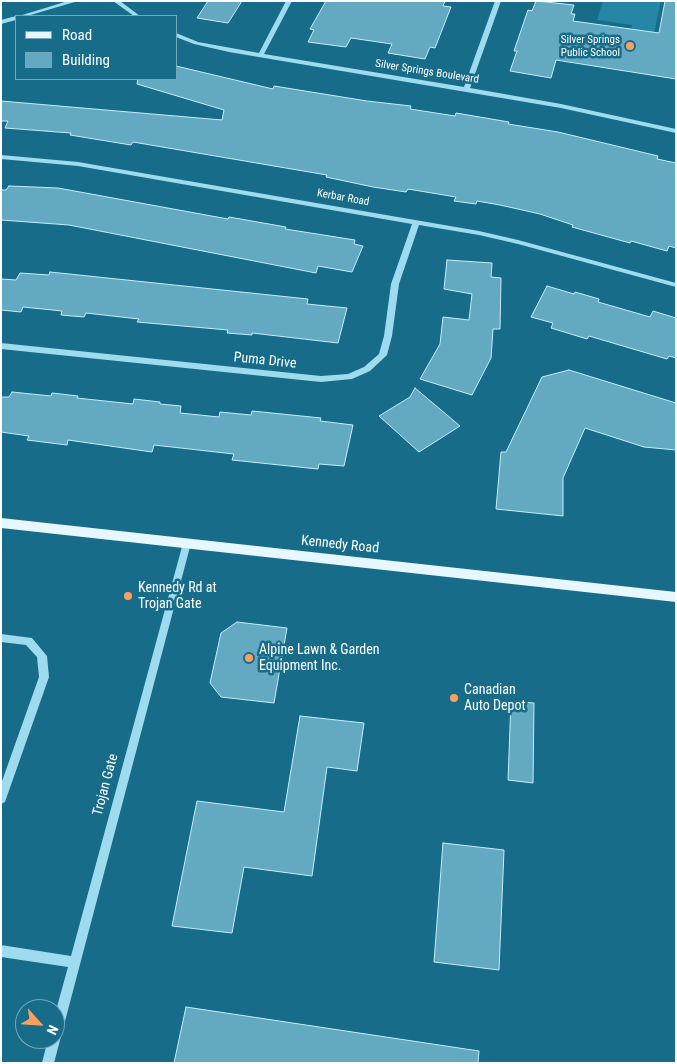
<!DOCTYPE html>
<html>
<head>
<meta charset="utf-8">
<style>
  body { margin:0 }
  #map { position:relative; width:677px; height:1064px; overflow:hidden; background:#176c8a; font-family:"Roboto Condensed",sans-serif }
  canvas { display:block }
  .frame { position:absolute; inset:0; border:2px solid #fff; pointer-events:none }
  .legend { position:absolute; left:15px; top:15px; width:162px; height:65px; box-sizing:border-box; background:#176c8a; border:1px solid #74a7b9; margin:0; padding:6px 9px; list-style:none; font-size:15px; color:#fff }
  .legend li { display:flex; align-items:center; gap:10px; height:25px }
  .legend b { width:25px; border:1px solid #74a7b9 }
  .north { position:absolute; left:15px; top:999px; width:50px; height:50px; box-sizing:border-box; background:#176c8a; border:1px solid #74a7b9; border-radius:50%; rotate:116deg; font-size:14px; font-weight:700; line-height:20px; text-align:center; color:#fff }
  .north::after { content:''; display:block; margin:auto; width:18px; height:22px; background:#ff9f5d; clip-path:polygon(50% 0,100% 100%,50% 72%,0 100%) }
</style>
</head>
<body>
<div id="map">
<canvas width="677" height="1064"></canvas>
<div class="frame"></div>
<ul class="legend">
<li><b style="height:6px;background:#e7f7ff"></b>Road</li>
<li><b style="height:14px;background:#62a9c1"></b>Building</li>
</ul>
<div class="north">N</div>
</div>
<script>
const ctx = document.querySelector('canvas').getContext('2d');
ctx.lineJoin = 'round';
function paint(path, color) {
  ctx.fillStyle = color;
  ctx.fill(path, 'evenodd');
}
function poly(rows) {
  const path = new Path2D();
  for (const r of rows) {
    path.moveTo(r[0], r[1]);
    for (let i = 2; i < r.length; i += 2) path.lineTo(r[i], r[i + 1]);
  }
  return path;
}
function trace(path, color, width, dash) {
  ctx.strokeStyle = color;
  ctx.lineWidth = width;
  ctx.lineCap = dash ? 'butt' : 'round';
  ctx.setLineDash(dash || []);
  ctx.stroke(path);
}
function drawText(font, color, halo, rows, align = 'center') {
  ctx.font = font + ' "Roboto Condensed",sans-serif';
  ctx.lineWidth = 5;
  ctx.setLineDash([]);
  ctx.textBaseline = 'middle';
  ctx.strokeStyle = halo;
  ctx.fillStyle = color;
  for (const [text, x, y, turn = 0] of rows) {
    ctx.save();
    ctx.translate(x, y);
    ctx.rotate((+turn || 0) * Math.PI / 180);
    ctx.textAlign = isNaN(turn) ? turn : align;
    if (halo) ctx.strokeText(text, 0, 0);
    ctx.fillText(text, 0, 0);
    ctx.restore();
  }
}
paint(poly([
  [603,1,661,1,654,33,631,31,632,25,597,20]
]), '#2686a6');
const building = poly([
  [208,1,242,1,228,23,197,18,208,1],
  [326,1,445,1,443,6,451,7,435,48,430,47,425,59,388,53,392,44,351,38,346,47,308,42,314,30,310,29,326,1],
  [536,1,574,5,571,14,575,14,573,21,659,33,665,1,676,1,676,79,556,60,551,78,510,71,517,51,514,51,528,10,532,11,536,1],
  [176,66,273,89,274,86,367,101,411,106,410,109,455,116,456,113,509,122,508,124,558,132,658,156,657,159,676,163,676,248,669,246,667,251,631,241,630,243,572,227,573,225,540,214,500,205,477,201,476,204,454,201,456,197,408,189,406,192,373,187,326,177,327,175,133,142,131,145,70,135,71,133,5,128,8,121,1,121,1,101,222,120,224,110,137,84,138,79,176,79,176,66],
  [9,186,58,188,228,219,229,217,286,227,285,229,355,240,354,244,363,246,352,272,318,266,316,273,69,225,1,220,1,190,6,190,9,186],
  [447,260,492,263,491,277,501,278,500,329,493,329,491,358,472,395,420,379,440,344,443,317,469,320,472,294,444,289,447,260],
  [50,272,308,299,307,304,347,308,338,343,252,333,252,335,227,333,228,330,137,322,139,319,86,313,84,317,61,315,62,311,23,307,21,312,1,310,1,279,16,280,20,273,49,275,50,272],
  [547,286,574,294,575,292,599,299,598,302,650,317,653,311,676,318,676,358,669,356,667,359,589,336,587,339,551,328,553,323,531,317,547,286],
  [569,370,676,403,676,450,644,447,585,428,563,478,563,516,496,509,501,452,506,452,542,377,569,370],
  [415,388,460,426,419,452,379,416,410,397,415,388],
  [12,392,51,396,52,393,78,396,77,398,133,404,134,399,160,402,160,404,181,406,180,413,219,417,220,412,251,415,252,411,321,418,320,421,353,425,344,466,319,464,318,469,232,460,234,454,154,445,152,452,68,440,67,445,27,440,29,436,1,432,1,397,9,397,12,392],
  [237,622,287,628,274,703,221,697,210,683,221,633,237,622],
  [511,701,534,703,533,783,508,780,511,701],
  [300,716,364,723,357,771,327,767,312,876,244,867,232,933,172,926,197,801,284,812,300,716],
  [443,843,504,850,499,970,434,962,443,843],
  [186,1007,479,1051,478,1063,174,1063,186,1007]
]);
paint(building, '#62a9c1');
trace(building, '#c5edfa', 1);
paint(poly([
  [68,1,78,1,27,16,19,16,68,1],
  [113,1,120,1,140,16,134,16,113,1],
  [286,1,292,1,264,54,464,87,495,1,501,1,470,88,561,104,676,129,676,133,561,108,229,52,194,44,176,37,176,33,198,42,259,53,286,1],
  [16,16,16,20,1,24,1,20,16,16],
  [1,155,78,162,479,231,518,240,676,283,676,287,518,244,479,235,419,225,399,284,392,336,387,355,370,371,352,379,321,382,1,349,1,343,321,376,348,374,364,367,379,354,384,336,391,284,412,224,78,166,1,159,1,155],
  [187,539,190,540,191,543,54,1063,42,1063,48,1039,55,1039,55,1014,68,967,1,957,1,945,71,956,183,543,184,540,187,539],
  [1,634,32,638,47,656,49,677,6,799,5,802,1,804,1,784,39,677,37,657,26,645,1,642,1,634]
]), '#9fdbee');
paint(poly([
  [1,518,676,592,676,602,1,528,1,518]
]), '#e7f7ff');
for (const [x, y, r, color] of [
  [630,46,5,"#ff9f5d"],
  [128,596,5,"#ff9f5d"],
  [249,658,5,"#ff9f5d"],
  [454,698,5,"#ff9f5d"]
]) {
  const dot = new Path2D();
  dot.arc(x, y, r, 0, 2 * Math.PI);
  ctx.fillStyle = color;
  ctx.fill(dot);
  trace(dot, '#176c8a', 2);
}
drawText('11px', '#fff', '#176c8a', [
  ["Silver Springs",620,40],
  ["Public School",620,53]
], 'right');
drawText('11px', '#fff', '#176c8a', [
  ["Silver Springs Boulevard",427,72,9],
  ["Kerbar Road",343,198,10]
]);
drawText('14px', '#fff', '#176c8a', [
  ["Puma Drive",265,361,6],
  ["Kennedy Road",340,545,6],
  ["Trojan Gate",106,785,-75]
]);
drawText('14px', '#fff', '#176c8a', [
  ["Kennedy Rd at",138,588],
  ["Trojan Gate",138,604],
  ["Alpine Lawn & Garden",259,650],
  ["Equipment Inc.",259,666],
  ["Canadian",464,690],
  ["Auto Depot",464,706]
], 'left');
</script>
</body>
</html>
